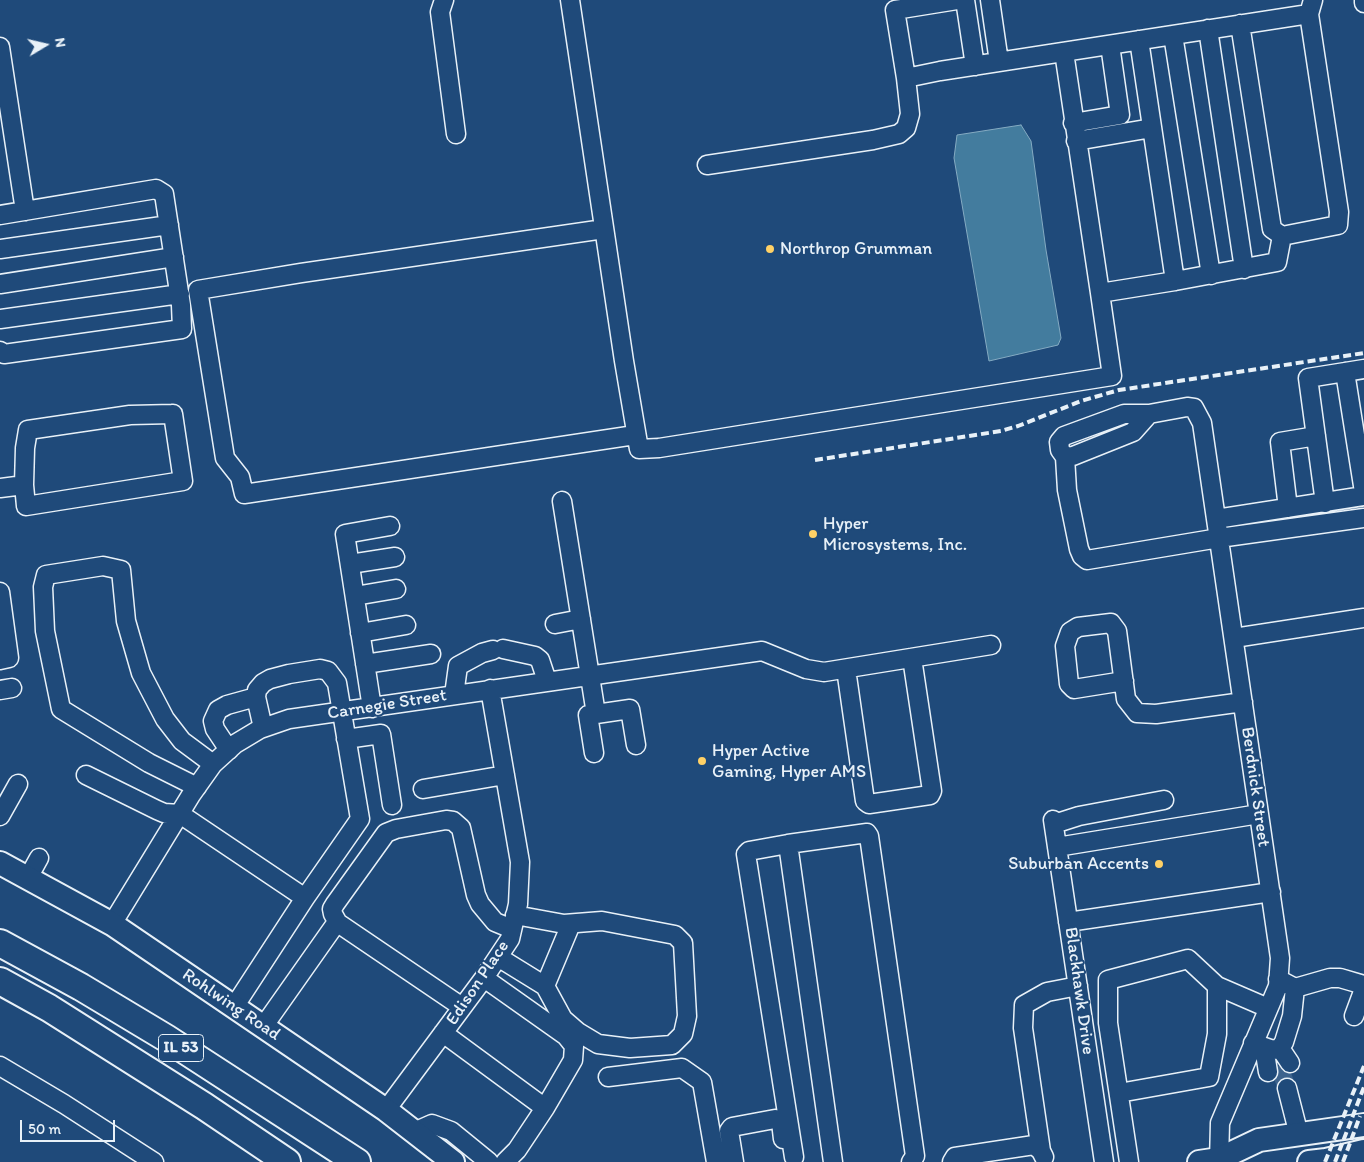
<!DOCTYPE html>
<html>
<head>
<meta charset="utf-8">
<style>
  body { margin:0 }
  #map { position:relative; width:1364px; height:1162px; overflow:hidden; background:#1f4a7a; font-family:Itim,sans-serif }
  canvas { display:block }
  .north { position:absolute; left:20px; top:20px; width:50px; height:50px; -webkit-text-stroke:4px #1f4a7a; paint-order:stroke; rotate:81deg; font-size:14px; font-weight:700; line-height:20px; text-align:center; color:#e8f1f8 }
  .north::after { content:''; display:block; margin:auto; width:18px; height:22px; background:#e8f1f8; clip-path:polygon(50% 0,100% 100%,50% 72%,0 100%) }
  .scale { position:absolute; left:20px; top:1120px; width:95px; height:22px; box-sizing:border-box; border:2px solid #e8f1f8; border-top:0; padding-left:6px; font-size:15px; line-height:18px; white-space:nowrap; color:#e8f1f8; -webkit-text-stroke:4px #1f4a7a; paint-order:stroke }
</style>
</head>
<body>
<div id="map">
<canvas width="1364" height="1162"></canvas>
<div class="north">N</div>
<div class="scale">50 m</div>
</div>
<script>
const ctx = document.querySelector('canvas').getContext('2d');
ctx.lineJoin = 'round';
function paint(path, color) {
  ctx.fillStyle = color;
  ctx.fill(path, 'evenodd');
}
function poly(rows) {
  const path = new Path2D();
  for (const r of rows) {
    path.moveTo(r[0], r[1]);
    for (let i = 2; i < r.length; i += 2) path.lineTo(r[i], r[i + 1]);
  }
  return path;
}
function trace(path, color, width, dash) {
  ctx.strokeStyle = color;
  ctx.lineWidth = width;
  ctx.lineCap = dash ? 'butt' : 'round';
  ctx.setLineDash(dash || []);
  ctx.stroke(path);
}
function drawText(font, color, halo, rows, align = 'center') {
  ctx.font = font + ' Itim,sans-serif';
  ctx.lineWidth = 4;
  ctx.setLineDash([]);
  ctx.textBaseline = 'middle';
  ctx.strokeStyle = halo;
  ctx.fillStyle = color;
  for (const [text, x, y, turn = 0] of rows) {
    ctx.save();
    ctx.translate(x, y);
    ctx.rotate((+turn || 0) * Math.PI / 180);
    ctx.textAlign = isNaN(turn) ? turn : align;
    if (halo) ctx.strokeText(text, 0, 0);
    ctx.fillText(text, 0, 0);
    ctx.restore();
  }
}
const water = poly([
  [1021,125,1031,141,1046,250,1061,338,1058,345,989,361,954,158,957,135,1021,125]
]);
paint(water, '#437c9e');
trace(water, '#85abc2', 1);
trace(poly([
  [1279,1066,1287,1088]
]), '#3d638d', 18, [18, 9]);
const minor = poly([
  [444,0,440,12,456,134],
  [570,0,624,361,639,449,659,448,1112,376,1100,293,1175,281],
  [965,0,975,66],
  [990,0,999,62],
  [1364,0,1364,3],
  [1240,24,1272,229,1282,236],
  [1208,29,1244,269],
  [1173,35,1211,275],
  [1139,40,1175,281,1277,262,1282,236,1338,225,1339,212,1309,14,1313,0],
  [0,47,25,211],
  [1064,52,1100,293],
  [906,78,895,10,957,0],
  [1073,123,1120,115,1110,45],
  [1076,141,1152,128],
  [707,165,873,140,899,134,906,128,910,114,906,78,940,71,1309,14],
  [0,215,156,189,164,194,181,305,182,329,4,354,0,351],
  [604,229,301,273,198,290,225,458,240,477,244,494,635,435],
  [0,249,169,225],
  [0,284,174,257],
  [0,319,180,294],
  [1345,372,1364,492],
  [173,414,183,481,26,506,24,485,25,448,28,430,130,415,173,414],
  [1149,414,1133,432,1073,456,1065,457,1060,450,1059,442,1064,436,1124,414,1149,414,1187,407,1194,408,1202,423,1280,958,1278,986,1220,1123,1219,1162],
  [1065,457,1067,490,1079,549,1082,556,1087,560,1219,538,1364,518],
  [0,488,24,485],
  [562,501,596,714,588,715,594,753],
  [1325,503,1308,378,1364,369],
  [1288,508,1280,442,1316,436],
  [1216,519,1364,496],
  [350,564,395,557],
  [0,592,9,658,0,660],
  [355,596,396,589],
  [555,624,581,619],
  [360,633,406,625],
  [1234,638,1364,618],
  [503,649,535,656,540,660,547,681],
  [365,664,431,654],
  [846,669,865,801,869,804,930,795,932,791,912,658],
  [1124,681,1074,689,1069,684,1065,646,1070,632,1078,627,1111,623,1117,631,1126,699,1137,713,1156,714,1243,702],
  [0,690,12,688],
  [454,695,458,666,482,653,493,650],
  [372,708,345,534,390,526],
  [596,714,630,709,636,745],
  [346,739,381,734,392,805],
  [229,750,215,729,213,721,218,710,227,705,256,697],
  [86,775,157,810,164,813,180,814,305,898],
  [197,787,149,763,61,709,45,631,43,587,46,575,103,566,121,570,126,621,141,673,165,719,182,741,213,764],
  [423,789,505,775],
  [0,816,18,784],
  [1053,820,1104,1162],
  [1054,824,1079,816,1164,800],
  [788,844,749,851,746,854,794,1157],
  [1057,847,1259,814],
  [28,878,39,858],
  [1068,922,1271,892],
  [112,924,191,795,213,764,235,744,260,729,289,719,762,651,806,669,824,672,991,645],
  [498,957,545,986,563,1019,578,1032,598,1044,630,1048,672,1045,683,1034,687,1016,683,943,675,935,602,921,564,924,515,915],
  [484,978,566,1036,574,1046,573,1060,545,1108,517,1150,505,1162],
  [545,986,571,924],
  [1217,986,1268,1008],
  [1295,988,1330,978,1340,978,1364,985],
  [234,1007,305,898,360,819,337,683,328,671,320,669,289,674,270,679,263,683,257,690,256,697,263,728],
  [462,1007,338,923,333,914,332,909,335,904,386,833,396,829,446,820,453,821,461,828,476,895,480,904,495,922,512,929],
  [1354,1016,1364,989],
  [263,1027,337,922],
  [443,1033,545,1108],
  [1253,1043,1273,1050,1280,1048,1284,1042,1292,1016,1295,988,1278,979],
  [1264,1047,1268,1072],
  [1280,1048,1290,1063],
  [0,1066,64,1104,154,1162],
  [608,1077,682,1068,702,1082,716,1162],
  [1287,1088,1299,1135],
  [1119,1093,1209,1077,1217,1034,1217,986,1188,959,1108,980,1108,1023,1129,1162],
  [386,1110,484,978,510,939,518,904,520,862,490,689],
  [414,1132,432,1124,451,1131,489,1162],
  [1041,1151,1023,1028,1024,1005,1047,992,1078,986],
  [734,1162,729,1131,732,1127,775,1119,781,1122,783,1139],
  [833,1162,788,844,867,833,869,836,915,1156,911,1162],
  [952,1162,955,1157,1034,1145,1041,1151,1044,1157]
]);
const major = poly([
  [0,863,112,924,386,1110,453,1162],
  [1199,1162,1219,1159,1259,1140,1364,1125],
  [1309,1162,1326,1160,1364,1151]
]);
const highway = poly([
  [0,943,81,987,166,1038,357,1162],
  [0,981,49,1008,204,1106,287,1162]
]);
trace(minor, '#e8f1f8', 21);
trace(major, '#e8f1f8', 26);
trace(highway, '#e8f1f8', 30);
trace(minor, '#1f4a7a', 18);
trace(major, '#1f4a7a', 22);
trace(highway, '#1f4a7a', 26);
trace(poly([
  [815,460,1001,431,1018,426,1081,401,1119,390,1364,353],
  [1325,1162,1364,1066],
  [1335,1162,1364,1087],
  [1343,1162,1360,1116]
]), '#e8f1f8', 4, [8, 4]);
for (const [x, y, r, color] of [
  [770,249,5,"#ffd166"],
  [813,534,5,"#ffd166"],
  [702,761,5,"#ffd166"],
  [1159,864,5,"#ffd166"]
]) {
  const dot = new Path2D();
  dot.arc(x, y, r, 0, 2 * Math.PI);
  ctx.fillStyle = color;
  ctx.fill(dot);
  trace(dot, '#1f4a7a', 2);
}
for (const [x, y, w] of [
  [181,1048,45]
]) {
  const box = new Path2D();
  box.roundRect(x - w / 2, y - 13.5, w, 27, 4);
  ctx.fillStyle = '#1f4a7a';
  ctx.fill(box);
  trace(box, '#e8f1f8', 1);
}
drawText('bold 16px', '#e8f1f8', null, [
  ["IL 53",181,1048]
]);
drawText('18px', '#e8f1f8', '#1f4a7a', [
  ["Northrop Grumman",780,249],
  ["Hyper",823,524],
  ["Microsystems, Inc.",823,545],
  ["Hyper Active",712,751],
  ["Gaming, Hyper AMS",712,772],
  ["Suburban Accents",1149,864,"right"]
], 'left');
drawText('18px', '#e8f1f8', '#1f4a7a', [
  ["Carnegie Street",387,705,-9],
  ["Berdnick Street",1255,787,82],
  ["Edison Place",478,983,-56],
  ["Blackhawk Drive",1079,991,82],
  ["Rohlwing Road",231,1005,34]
]);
</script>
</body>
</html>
